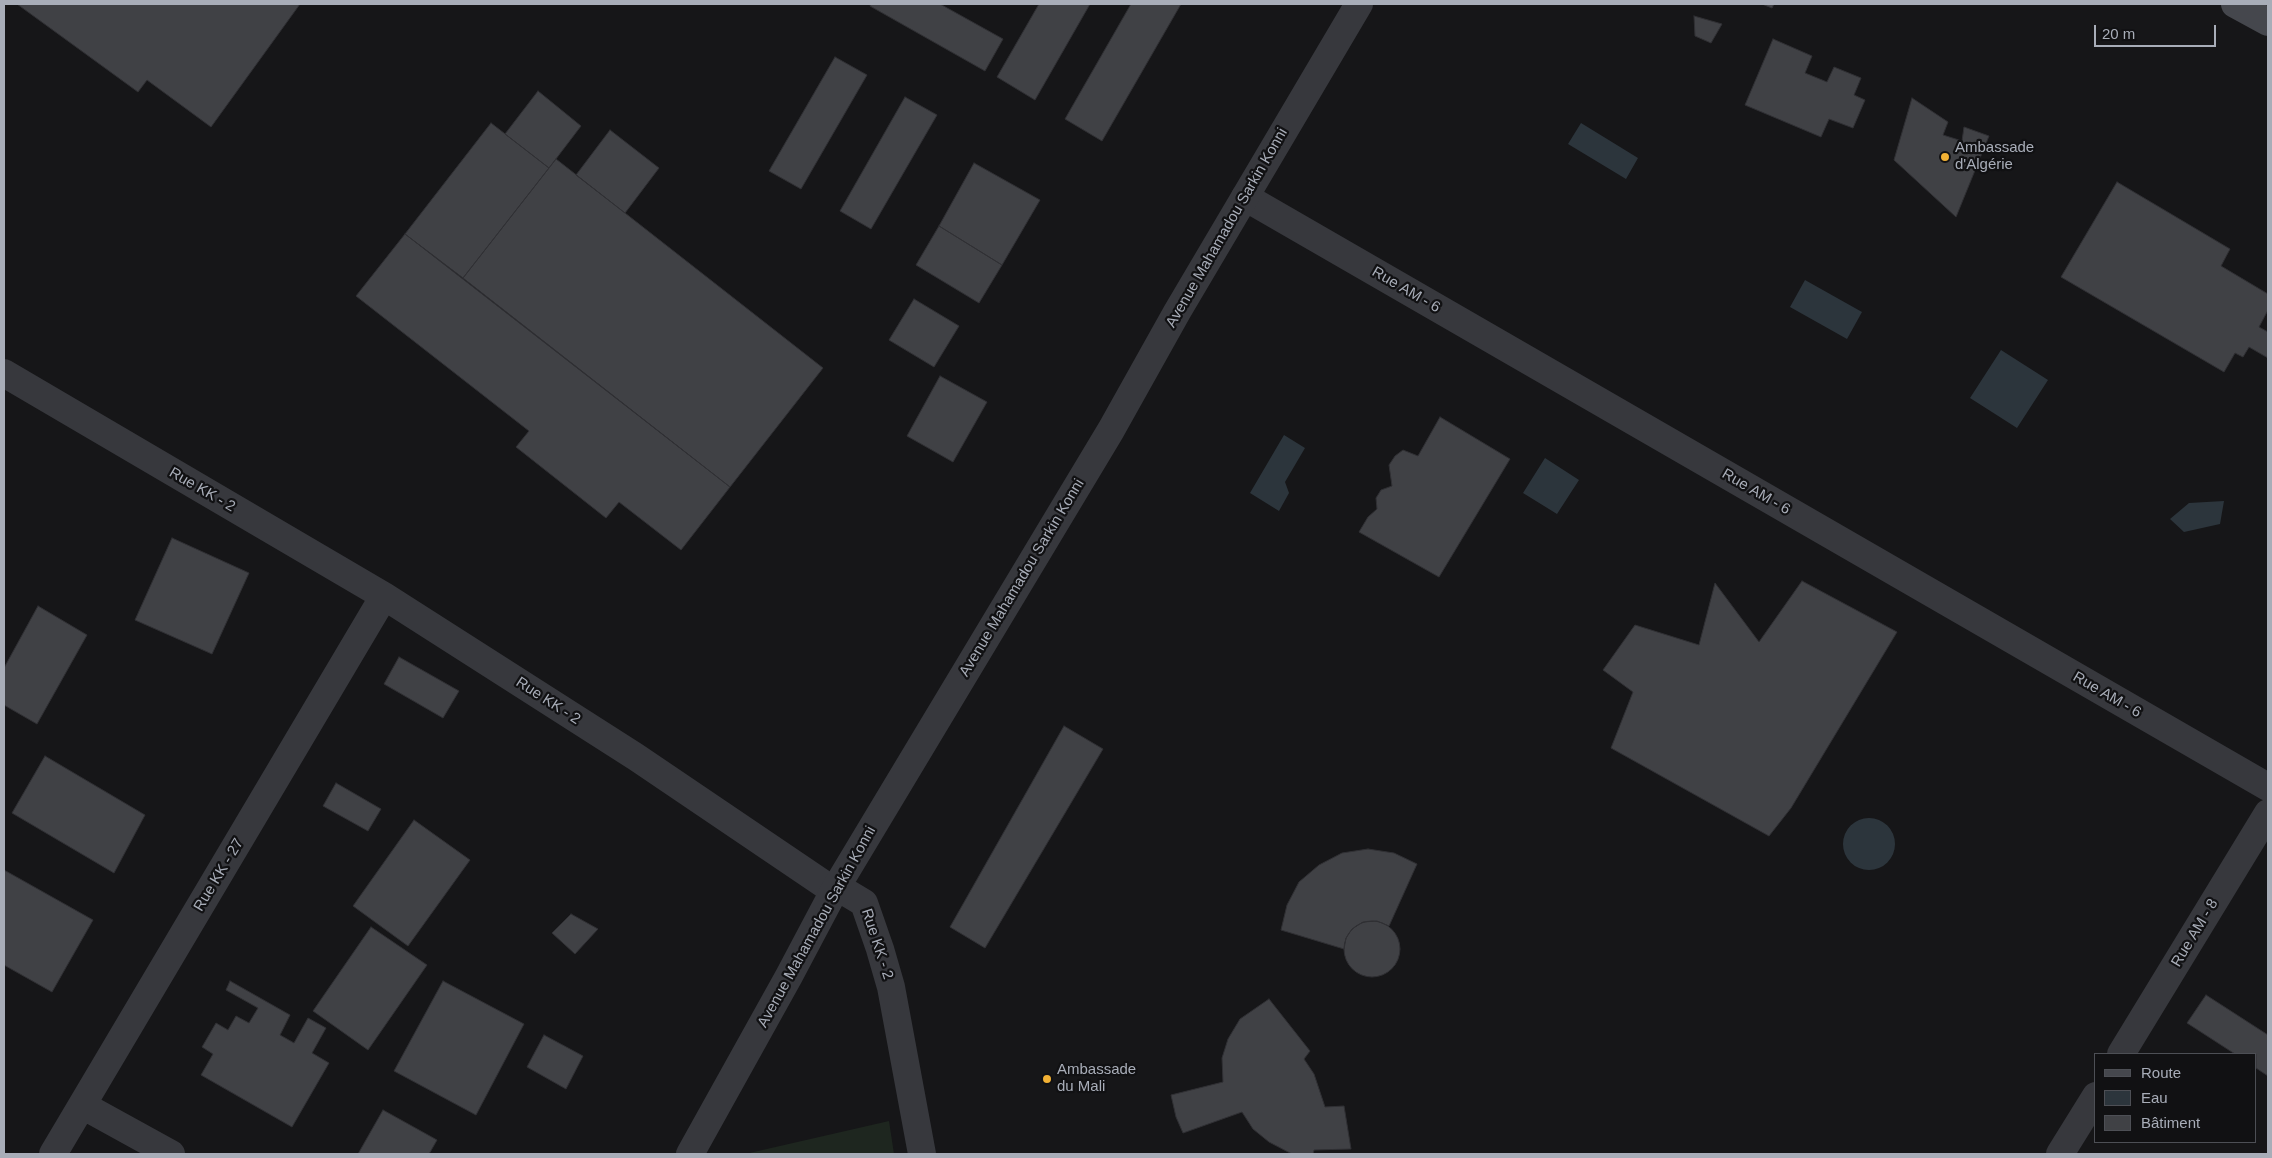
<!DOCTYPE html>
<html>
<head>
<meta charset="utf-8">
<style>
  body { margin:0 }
  #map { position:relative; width:2272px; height:1158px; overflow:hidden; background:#161618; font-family:Helvetica,sans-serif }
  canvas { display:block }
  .frame { position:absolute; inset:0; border:5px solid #a8adb8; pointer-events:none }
  .legend { position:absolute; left:2094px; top:1053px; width:162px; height:90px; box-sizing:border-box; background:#111113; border:1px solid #4d4f55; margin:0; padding:6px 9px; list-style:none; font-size:15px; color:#a8adb8 }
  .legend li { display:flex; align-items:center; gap:10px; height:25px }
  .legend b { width:25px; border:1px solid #4d4f55 }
  .scale { position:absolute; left:2094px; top:25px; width:122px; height:22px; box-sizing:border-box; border:2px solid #a8adb8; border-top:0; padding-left:6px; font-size:15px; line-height:18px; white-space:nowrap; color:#a8adb8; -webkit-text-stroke:4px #111113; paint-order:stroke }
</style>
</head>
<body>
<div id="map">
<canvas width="2272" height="1158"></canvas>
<div class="frame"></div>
<ul class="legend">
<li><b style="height:6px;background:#45474d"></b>Route</li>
<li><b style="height:14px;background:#2c353c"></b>Eau</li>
<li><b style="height:14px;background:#404145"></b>Bâtiment</li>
</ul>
<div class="scale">20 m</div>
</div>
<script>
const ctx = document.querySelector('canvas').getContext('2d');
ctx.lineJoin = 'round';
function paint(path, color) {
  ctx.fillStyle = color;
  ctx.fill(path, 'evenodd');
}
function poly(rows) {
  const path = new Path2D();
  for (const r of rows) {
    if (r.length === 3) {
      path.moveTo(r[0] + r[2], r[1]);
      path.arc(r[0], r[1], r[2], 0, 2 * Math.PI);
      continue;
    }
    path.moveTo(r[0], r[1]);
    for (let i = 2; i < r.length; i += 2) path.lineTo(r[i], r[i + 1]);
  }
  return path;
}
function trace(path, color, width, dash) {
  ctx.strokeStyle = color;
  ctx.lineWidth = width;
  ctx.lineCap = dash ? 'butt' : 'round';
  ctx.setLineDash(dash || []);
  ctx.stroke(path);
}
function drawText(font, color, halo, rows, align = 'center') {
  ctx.font = font + ' Helvetica,sans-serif';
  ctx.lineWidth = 4.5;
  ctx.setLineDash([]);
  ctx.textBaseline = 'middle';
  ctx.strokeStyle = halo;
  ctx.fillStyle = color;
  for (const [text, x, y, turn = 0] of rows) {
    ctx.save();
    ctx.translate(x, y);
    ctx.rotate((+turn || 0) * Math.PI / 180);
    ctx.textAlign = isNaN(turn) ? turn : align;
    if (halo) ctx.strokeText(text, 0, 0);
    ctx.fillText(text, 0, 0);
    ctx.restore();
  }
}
paint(poly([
  [889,1121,894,1154,745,1154]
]), '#1e261f');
paint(poly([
  [1581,123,1638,158,1626,179,1568,144],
  [1805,280,1862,312,1847,339,1790,307],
  [2001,350,2048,380,2017,428,1970,398],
  [1284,435,1305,448,1285,482,1289,493,1279,511,1250,493],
  [1545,458,1579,480,1557,514,1523,493],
  [2224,501,2220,524,2184,532,2170,519,2189,503],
  [1869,844,26]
]), '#2c353c');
const building = poly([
  [17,4,300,4,211,127,147,80,138,92,17,4],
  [871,4,940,4,1003,39,985,71,870,6,871,4],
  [1039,4,1090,4,1035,100,997,77,1039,4],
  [1131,4,1181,4,1102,141,1065,119,1131,4],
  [1762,4,1774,4,1772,8,1762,4],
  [1694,16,1722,24,1711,43,1695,36,1694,16],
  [1773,39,1812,56,1805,73,1827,82,1834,67,1861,78,1854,95,1865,100,1853,128,1829,119,1821,137,1745,105,1773,39],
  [835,57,867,75,801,189,769,171,835,57],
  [538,91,581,126,549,168,505,134,538,91],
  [905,97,937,115,871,229,840,211,905,97],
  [1912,98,1948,122,1943,135,1962,141,1964,127,1989,136,1956,217,1894,160,1912,98],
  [491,123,549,168,463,278,405,234,491,123],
  [610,130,659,168,625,213,576,175,610,130],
  [556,159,823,368,730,487,463,278,556,159],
  [974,163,1040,200,1002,265,939,226,974,163],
  [2117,182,2230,249,2221,266,2268,294,2268,310,2259,327,2268,332,2268,358,2249,347,2243,357,2235,353,2224,372,2061,277,2117,182],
  [939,226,1002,265,979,303,916,265,939,226],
  [405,234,730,487,681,550,619,502,606,518,516,447,529,431,356,296,405,234],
  [914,299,959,326,934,367,889,340,914,299],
  [940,376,987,402,953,462,907,436,940,376],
  [1440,417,1510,459,1439,577,1359,532,1368,517,1377,509,1376,498,1381,490,1392,486,1389,465,1395,456,1403,450,1418,456,1440,417],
  [172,538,249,573,212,654,135,620,172,538],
  [1802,581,1897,632,1791,808,1769,836,1611,748,1633,692,1603,670,1635,625,1699,645,1715,583,1759,642,1802,581],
  [38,606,87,635,37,724,4,705,4,668,38,606],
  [399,657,459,691,443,718,384,684,399,657],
  [1064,726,1103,749,985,948,950,927,1064,726],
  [45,756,145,815,114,873,12,813,45,756],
  [336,783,381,809,368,831,323,806,336,783],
  [414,820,470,860,408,946,353,906,414,820],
  [1368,849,1394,853,1417,864,1389,926,1377,921,1363,922,1352,929,1346,938,1344,949,1281,930,1287,905,1299,882,1319,865,1342,853,1368,849],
  [4,870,93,920,52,992,4,965,4,870],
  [571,914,598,929,575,954,552,933,571,914],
  [1372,949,28],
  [371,927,427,965,368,1050,313,1011,371,927],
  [230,981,290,1015,280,1035,294,1043,308,1018,326,1028,312,1053,329,1063,292,1127,201,1075,213,1054,202,1047,216,1023,228,1030,236,1016,249,1023,258,1008,226,990,230,981],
  [443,981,524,1024,476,1115,394,1071,443,981],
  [2206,995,2268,1035,2268,1076,2256,1068,2256,1054,2235,1054,2187,1023,2206,995],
  [1269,999,1310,1051,1304,1059,1314,1074,1325,1107,1344,1106,1351,1149,1314,1150,1313,1154,1292,1154,1269,1142,1253,1129,1242,1112,1183,1133,1176,1117,1171,1095,1223,1082,1222,1058,1228,1039,1240,1019,1269,999],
  [544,1035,583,1056,566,1089,527,1067,544,1035],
  [383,1110,437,1140,429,1154,358,1154,383,1110]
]);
paint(building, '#404145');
trace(building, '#303034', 1);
trace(poly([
  [1245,197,2268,787],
  [4,373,384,596,636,757,834,891],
  [2121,1054,2268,813],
  [82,1105,171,1154],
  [53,1154,384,596],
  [2060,1154,2096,1096]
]), '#37383d', 28);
trace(poly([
  [834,891,844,891,864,903,880,949,891,987,922,1154],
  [690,1154,789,976,834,891,1111,430,1177,312,1359,4]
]), '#37383d', 28);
trace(poly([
  [2235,4,2268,22]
]), '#45474d', 28);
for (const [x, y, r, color] of [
  [1945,157,5,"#f2b134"],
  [1047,1079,5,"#f2b134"]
]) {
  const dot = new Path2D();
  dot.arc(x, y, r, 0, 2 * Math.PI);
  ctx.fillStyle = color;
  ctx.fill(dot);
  trace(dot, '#111113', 2);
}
drawText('15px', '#a8adb8', '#111113', [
  ["Ambassade",1955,148],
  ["d'Algérie",1955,165],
  ["Ambassade",1057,1070],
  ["du Mali",1057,1087]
], 'left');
drawText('15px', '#a8adb8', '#111113', [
  ["Avenue Mahamadou Sarkin Konni",1227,228,-60],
  ["Rue AM - 6",1406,290,30],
  ["Rue KK - 2",202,490,30],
  ["Rue AM - 6",1756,492,30],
  ["Avenue Mahamadou Sarkin Konni",1022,578,-59],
  ["Rue AM - 6",2107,695,30],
  ["Rue KK - 2",548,701,33],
  ["Rue KK - 27",219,875,-59],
  ["Avenue Mahamadou Sarkin Konni",817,927,-61],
  ["Rue AM - 8",2195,933,-59],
  ["Rue KK - 2",877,944,72]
]);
</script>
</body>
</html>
